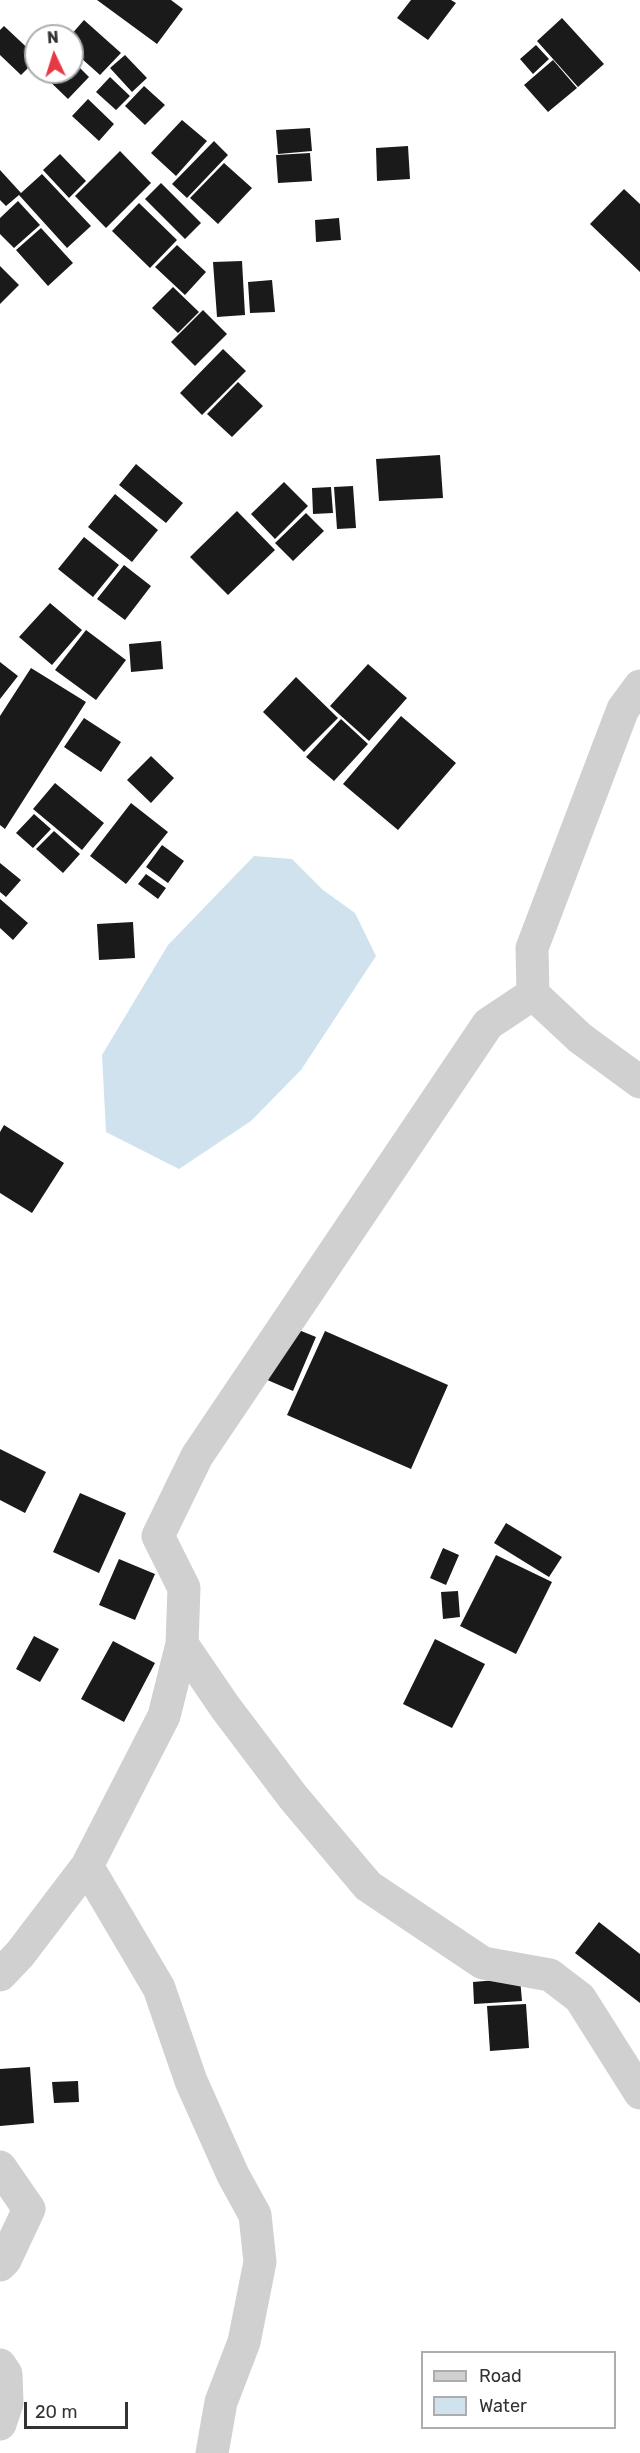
<!DOCTYPE html>
<html>
<head>
<meta charset="utf-8">
<style>
  body { margin:0 }
  #map { position:relative; width:640px; height:2453px; overflow:hidden; background:#fff; font-family:Rubik,sans-serif }
  canvas { display:block }
  .legend { position:absolute; left:421px; top:2351px; width:195px; height:78px; box-sizing:border-box; background:#fff; border:2px solid #adadad; margin:0; padding:8px 10px; list-style:none; font-size:18px; color:#333 }
  .legend li { display:flex; align-items:center; gap:12px; height:30px }
  .legend b { width:30px; border:2px solid #adadad }
  .north { position:absolute; left:24px; top:24px; width:60px; height:60px; box-sizing:border-box; background:#fff; border:2px solid #adadad; border-radius:50%; rotate:356deg; font-size:16px; font-weight:700; line-height:24px; text-align:center; color:#333 }
  .north::after { content:''; display:block; margin:auto; width:21px; height:27px; background:#e63946; clip-path:polygon(50% 0,100% 100%,50% 72%,0 100%) }
  .scale { position:absolute; left:24px; top:2402px; width:104px; height:27px; box-sizing:border-box; border:3px solid #333; border-top:0; padding-left:8px; font-size:18px; line-height:21px; white-space:nowrap; color:#333; -webkit-text-stroke:4px #fff; paint-order:stroke }
</style>
</head>
<body>
<div id="map">
<canvas width="640" height="2453"></canvas>
<ul class="legend">
<li><b style="height:8px;background:#d0d0d0"></b>Road</li>
<li><b style="height:16px;background:#cfe2ee"></b>Water</li>
</ul>
<div class="north">N</div>
<div class="scale">20 m</div>
</div>
<script>
const ctx = document.querySelector('canvas').getContext('2d');
ctx.lineJoin = 'round';
function paint(path, color) {
  ctx.fillStyle = color;
  ctx.fill(path, 'evenodd');
}
function poly(rows) {
  const path = new Path2D();
  for (const r of rows) {
    path.moveTo(r[0], r[1]);
    for (let i = 2; i < r.length; i += 2) path.lineTo(r[i], r[i + 1]);
  }
  return path;
}
function trace(path, color, width, dash) {
  ctx.strokeStyle = color;
  ctx.lineWidth = width;
  ctx.lineCap = dash ? 'butt' : 'round';
  ctx.setLineDash(dash || []);
  ctx.stroke(path);
}
paint(poly([
  [254,856,292,859,323,890,355,913,376,956,301,1070,251,1121,179,1169,106,1132,102,1055,168,945]
]), '#cfe2ee');
paint(poly([
  [97,0,171,0,183,9,157,44],
  [411,0,451,0,456,3,428,40,397,18],
  [562,18,604,64,578,87,537,41],
  [84,20,121,53,100,75,72,50,72,36,70,36],
  [4,26,36,56,36,60,21,75,0,55,0,30],
  [536,45,549,59,533,74,520,59],
  [125,55,147,78,132,92,110,68],
  [72,60,89,77,68,99,40,72,72,72],
  [553,60,577,88,548,112,524,85],
  [110,77,130,96,116,110,96,92],
  [144,86,165,105,145,125,125,106],
  [88,99,114,124,99,141,72,116],
  [182,120,207,141,176,176,151,153],
  [310,128,312,151,278,154,276,130],
  [214,141,228,155,187,198,172,184],
  [408,146,410,179,377,181,376,148],
  [120,151,151,183,106,228,75,196],
  [310,153,312,181,278,183,276,155],
  [60,154,86,181,69,198,43,170],
  [224,163,252,188,218,224,190,198],
  [0,170,21,193,42,174,91,226,67,248,19,195,6,206,0,200],
  [161,183,201,223,185,239,145,199],
  [624,189,640,204,640,272,590,224],
  [18,201,40,225,14,248,0,234,0,218],
  [139,203,177,240,150,268,112,231],
  [339,218,341,240,316,242,315,220],
  [41,228,73,263,48,286,16,250],
  [177,245,206,272,185,295,155,267],
  [242,261,245,315,217,317,213,262],
  [0,266,19,285,0,304],
  [272,280,275,312,250,313,248,282],
  [173,287,199,312,178,333,152,308],
  [203,310,227,334,195,366,171,342],
  [223,349,246,371,202,415,180,393],
  [238,382,263,406,232,437,207,414],
  [440,455,443,498,379,501,376,459],
  [136,464,183,503,166,523,119,485],
  [284,482,308,506,275,539,251,514],
  [353,486,356,528,337,529,334,487],
  [331,487,333,513,313,514,312,488],
  [115,494,158,530,132,562,88,527],
  [237,511,275,550,228,595,190,557],
  [306,513,324,531,293,561,275,543],
  [84,537,119,565,93,597,58,569],
  [124,565,151,586,125,620,97,599],
  [50,603,82,630,52,665,19,637],
  [86,630,126,660,96,700,55,670],
  [161,641,163,669,131,672,129,644],
  [0,662,18,676,0,699],
  [368,664,407,698,369,741,330,706],
  [31,668,86,702,5,829,0,825,0,716],
  [296,677,338,718,304,752,263,712],
  [401,716,456,763,398,830,343,784],
  [84,718,121,742,101,772,64,747],
  [341,719,368,744,334,781,306,757],
  [151,756,174,778,151,803,127,780],
  [55,783,104,823,82,850,33,809],
  [131,803,168,832,126,884,90,856],
  [34,814,51,829,33,848,16,833],
  [54,831,80,854,63,873,36,849],
  [162,845,184,861,168,883,146,867],
  [0,863,21,880,6,897,0,892],
  [146,874,166,888,158,899,138,884],
  [0,899,28,923,13,940,0,928],
  [133,922,135,958,99,960,97,924],
  [4,1125,64,1163,32,1213,0,1193,0,1132],
  [289,1326,316,1337,293,1391,265,1379],
  [325,1331,448,1385,411,1469,287,1415],
  [0,1449,46,1472,25,1513,0,1500],
  [80,1493,126,1513,99,1573,53,1552],
  [506,1523,562,1557,549,1577,494,1543],
  [443,1548,459,1555,446,1585,430,1578],
  [496,1555,552,1582,516,1654,460,1626],
  [119,1559,155,1574,135,1620,99,1605],
  [458,1591,460,1617,443,1619,441,1592],
  [34,1636,59,1649,40,1682,16,1669],
  [435,1639,485,1664,452,1728,403,1704],
  [113,1641,155,1663,124,1722,81,1699],
  [599,1922,640,1954,640,2003,575,1953],
  [520,1978,522,2001,474,2004,473,1982],
  [526,2004,529,2048,490,2051,487,2006],
  [30,2067,34,2123,0,2126,0,2069],
  [78,2081,79,2102,54,2103,52,2082]
]), '#1a1a1a');
trace(poly([
  [640,686,623,709,532,948,533,994,580,1038,640,1082],
  [182,1644,225,1707,293,1797,368,1886,483,1963,550,1975,580,1998,640,2093],
  [87,1866,159,1988,191,2081,233,2175,255,2215,260,2262,244,2342,221,2402,212,2453],
  [0,1975,20,1954,87,1866,164,1716,182,1644,184,1588,158,1536,197,1456,488,1024,533,994],
  [0,2167,29,2209,5,2260,0,2265],
  [0,2365,6,2374,7,2403,0,2424]
]), '#d0d0d0', 33);
</script>
</body>
</html>
